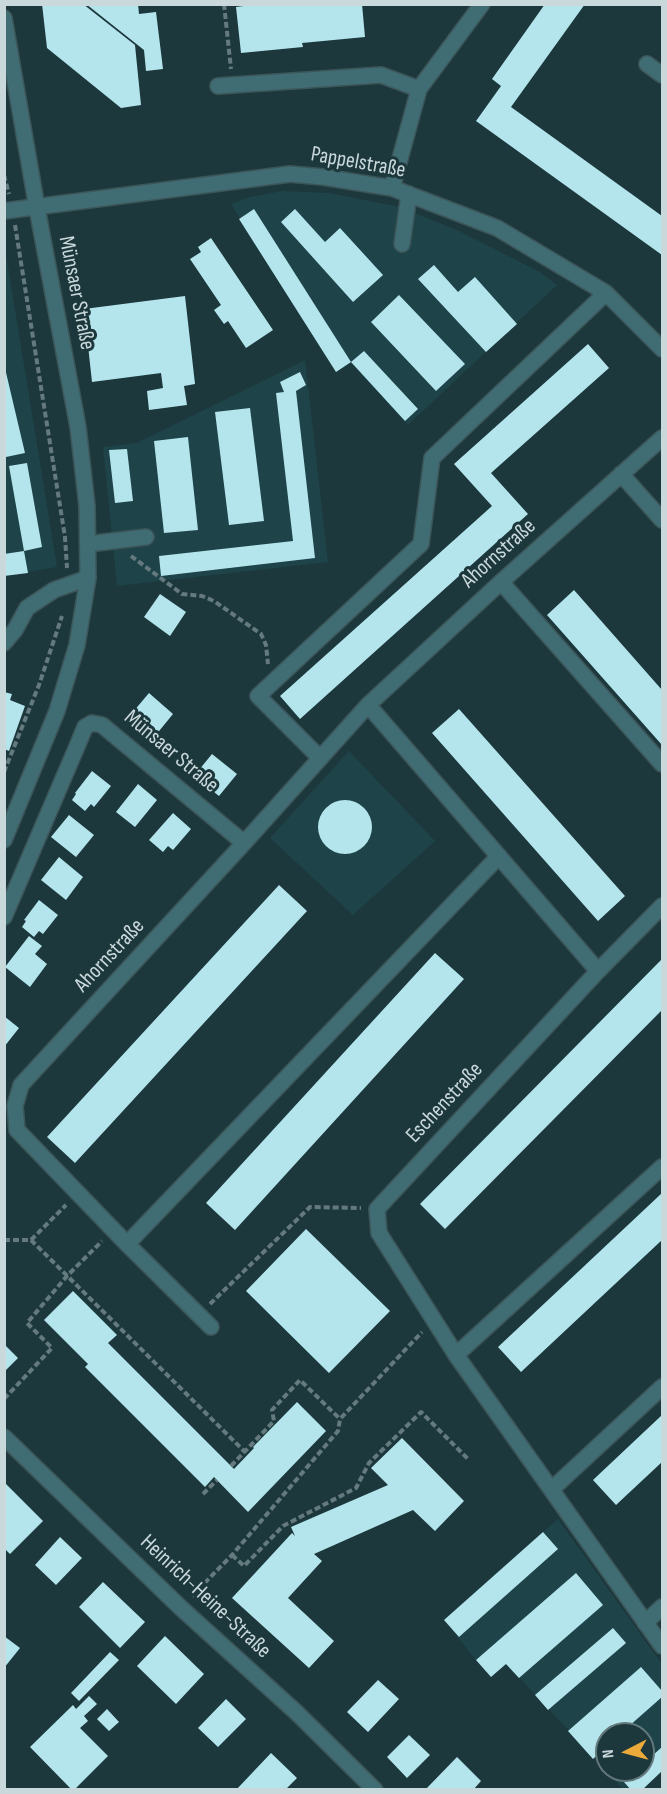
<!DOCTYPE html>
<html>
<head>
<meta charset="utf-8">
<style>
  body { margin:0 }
  #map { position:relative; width:667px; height:1794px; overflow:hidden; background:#1d383c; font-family:"Sofia Sans Condensed",sans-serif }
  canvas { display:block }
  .frame { position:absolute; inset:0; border:6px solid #c9d8db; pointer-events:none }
  .north { position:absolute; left:595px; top:1722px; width:60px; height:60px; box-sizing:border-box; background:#1d383c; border:2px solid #62787c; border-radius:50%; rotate:264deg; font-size:16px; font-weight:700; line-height:24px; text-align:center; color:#c9d8db }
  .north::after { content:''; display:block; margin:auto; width:21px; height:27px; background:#ebaa39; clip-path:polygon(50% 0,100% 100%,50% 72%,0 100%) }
</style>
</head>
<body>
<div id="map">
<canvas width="667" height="1794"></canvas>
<div class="frame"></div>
<div class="north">N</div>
</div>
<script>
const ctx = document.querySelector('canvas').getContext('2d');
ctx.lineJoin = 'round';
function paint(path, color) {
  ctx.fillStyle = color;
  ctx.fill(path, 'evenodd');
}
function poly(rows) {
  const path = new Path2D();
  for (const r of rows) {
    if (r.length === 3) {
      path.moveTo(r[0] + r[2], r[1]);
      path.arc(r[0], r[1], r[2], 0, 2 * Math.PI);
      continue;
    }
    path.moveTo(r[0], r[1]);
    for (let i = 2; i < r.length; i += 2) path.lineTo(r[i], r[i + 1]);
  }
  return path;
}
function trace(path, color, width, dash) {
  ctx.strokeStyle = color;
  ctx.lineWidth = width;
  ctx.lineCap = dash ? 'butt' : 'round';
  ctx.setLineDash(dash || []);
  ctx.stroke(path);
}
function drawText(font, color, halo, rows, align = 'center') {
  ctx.font = font + ' "Sofia Sans Condensed",sans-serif';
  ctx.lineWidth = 6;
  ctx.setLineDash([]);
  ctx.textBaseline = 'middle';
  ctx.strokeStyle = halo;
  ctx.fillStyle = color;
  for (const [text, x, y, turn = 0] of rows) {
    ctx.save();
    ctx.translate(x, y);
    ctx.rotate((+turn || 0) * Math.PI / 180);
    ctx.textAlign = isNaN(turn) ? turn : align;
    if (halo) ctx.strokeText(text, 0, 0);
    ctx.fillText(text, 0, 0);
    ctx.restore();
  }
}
paint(poly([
  [282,191,330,193,400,207,459,231,540,272,557,285,408,425,351,363,336,372,231,204,250,197],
  [4,242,57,567,5,576,4,576],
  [305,360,328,562,117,586,103,447,137,443],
  [349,751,435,841,353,915,270,838],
  [558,1519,662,1664,662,1771,642,1789,623,1789,507,1664,476,1660,444,1620],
  [607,1734,643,1734,643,1770,607,1770]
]), '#1e4349');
paint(poly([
  [42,4,83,4,135,45,141,105,121,108,47,48],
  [86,4,138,4,139,14,156,12,163,69,146,71,144,50],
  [259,4,362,4,365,37,302,43,303,47,241,53,236,7],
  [545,4,585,4,511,107,662,216,662,255,476,121,501,86,492,79],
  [254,209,351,362,364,351,418,409,405,421,351,362,336,372,239,219],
  [295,209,325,242,340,228,383,275,353,302,281,222],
  [211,238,273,330,246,348,228,321,224,324,214,310,221,305,190,259,201,252,198,247],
  [434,265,458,292,475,277,517,324,486,352,418,279],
  [399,295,465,364,436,391,371,322],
  [185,296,195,384,184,386,187,405,149,410,147,391,163,388,161,373,92,382,84,309],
  [588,344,609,368,491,473,528,514,300,719,280,696,492,506,454,464],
  [4,364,25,453,6,457,4,449],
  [300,372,306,385,296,391,315,558,161,576,159,556,293,541,276,393,284,392,280,382],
  [250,408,264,521,229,525,215,412],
  [188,437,198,530,164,533,154,441],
  [127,449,133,501,115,503,109,450],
  [27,463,42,547,24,551,9,466],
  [24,551,28,573,4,576,4,554],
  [574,590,662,690,662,745,547,615],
  [160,594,186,612,170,636,144,617],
  [4,692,12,694,10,700,25,706,9,751,4,749],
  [149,693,173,714,155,736,148,730,145,734,127,719],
  [459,709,625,896,598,921,432,733],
  [212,754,237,774,219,796,194,776],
  [92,771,111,786,94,807,91,804,85,811,72,800,76,794,75,793],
  [138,784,157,800,135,827,116,812],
  [345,827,27],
  [173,813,191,829,173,850,168,846,163,852,149,840],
  [69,815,94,835,76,857,51,837],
  [59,857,83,877,66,900,41,880],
  [279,885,307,911,75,1163,47,1137],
  [39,900,58,915,43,934,39,931,34,937,22,927,26,921,24,920],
  [29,936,42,946,35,954,47,964,30,987,5,967],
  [435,953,464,979,235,1230,206,1203],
  [662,959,662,1010,445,1229,420,1204],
  [4,1016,19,1028,4,1047],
  [662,1193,662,1240,521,1372,498,1347],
  [306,1229,390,1311,329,1373,246,1291],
  [73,1291,117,1335,108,1343,234,1469,254,1448,253,1447,297,1402,326,1431,248,1512,214,1477,205,1487,85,1367,88,1364,44,1320],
  [4,1344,18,1358,4,1372],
  [662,1415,662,1462,616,1505,593,1480],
  [402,1438,464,1501,435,1531,413,1510,314,1554,322,1561,288,1598,334,1641,309,1668,232,1598,292,1533,295,1536,291,1527,388,1485,371,1468],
  [4,1482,43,1521,10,1554,4,1548],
  [543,1532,558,1549,459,1637,444,1620],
  [60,1537,82,1558,56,1585,35,1565],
  [576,1573,603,1605,519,1678,506,1664,491,1677,476,1660],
  [103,1582,145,1622,120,1648,79,1607],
  [613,1628,626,1643,548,1710,535,1695],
  [4,1636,20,1648,4,1668],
  [165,1636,204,1674,176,1704,137,1666],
  [110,1652,119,1660,79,1701,71,1693],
  [641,1667,662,1691,662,1697,620,1734,607,1734,607,1746,593,1759,568,1731],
  [378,1680,399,1699,368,1732,347,1712],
  [89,1696,97,1704,84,1716,88,1721,80,1728,108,1756,74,1790,72,1790,30,1747,73,1705,76,1709],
  [226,1699,246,1719,218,1747,198,1728],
  [107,1709,119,1722,109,1731,97,1719],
  [409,1735,430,1755,407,1778,387,1757],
  [662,1747,662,1771,642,1790,631,1790,624,1782,637,1770,643,1770,643,1764],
  [271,1753,297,1778,285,1790,236,1790],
  [457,1757,481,1781,473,1790,425,1790]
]), '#b4e5ed');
const minor = poly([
  [4,18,37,208,78,427,87,506,88,578,77,645,57,711,4,840],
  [647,64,662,75],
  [218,86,381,75,419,89],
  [392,188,419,89,482,4],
  [4,211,290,174,323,177,392,188,497,228,606,293,662,349],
  [402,244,409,194],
  [621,474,662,520],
  [88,544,146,537],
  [501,582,662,764],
  [4,643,15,630,27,608,54,590,88,578],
  [368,705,598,971],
  [320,758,258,696,421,544,432,458,606,293],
  [662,906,598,971,377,1209,379,1233,456,1355,662,1646],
  [4,917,78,744,85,727,92,723,102,725,244,843],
  [127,1244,499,856],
  [211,1327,127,1244,17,1130,15,1106,21,1085,244,843,368,705,501,582,662,438],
  [456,1355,662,1167],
  [4,1437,181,1608,297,1713,375,1790],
  [552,1489,662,1387],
  [645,1623,662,1607]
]);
trace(minor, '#3c5559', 18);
trace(poly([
  [224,4,231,69],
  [4,175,9,194],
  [15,225,65,537,67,568],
  [131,556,182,594,202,596,214,601,261,634,266,645,268,664],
  [4,772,39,685,62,616],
  [4,1240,31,1240,245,1452],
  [31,1240,66,1205],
  [210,1304,310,1207,361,1208],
  [4,1399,52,1348,27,1323,67,1276,102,1241],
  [231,1466,274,1421,272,1410,300,1380,340,1419],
  [203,1494,217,1480],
  [232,1555,244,1566,283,1526,356,1488,369,1463,421,1412,469,1460],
  [192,1596,232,1555,338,1431,340,1419,422,1332]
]), '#647a7e', 4, [6, 3]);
trace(minor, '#406c73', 15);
drawText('22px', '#c9d8db', '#1d383c', [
  ["Pappelstraße",358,163,10],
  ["Münsaer Straße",76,293,79],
  ["Ahornstraße",499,554,-42],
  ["Münsaer Straße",171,752,40],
  ["Ahornstraße",110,956,-47],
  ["Eschenstraße",445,1103,-47],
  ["Heinrich-Heine-Straße",205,1597,43]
]);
</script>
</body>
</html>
